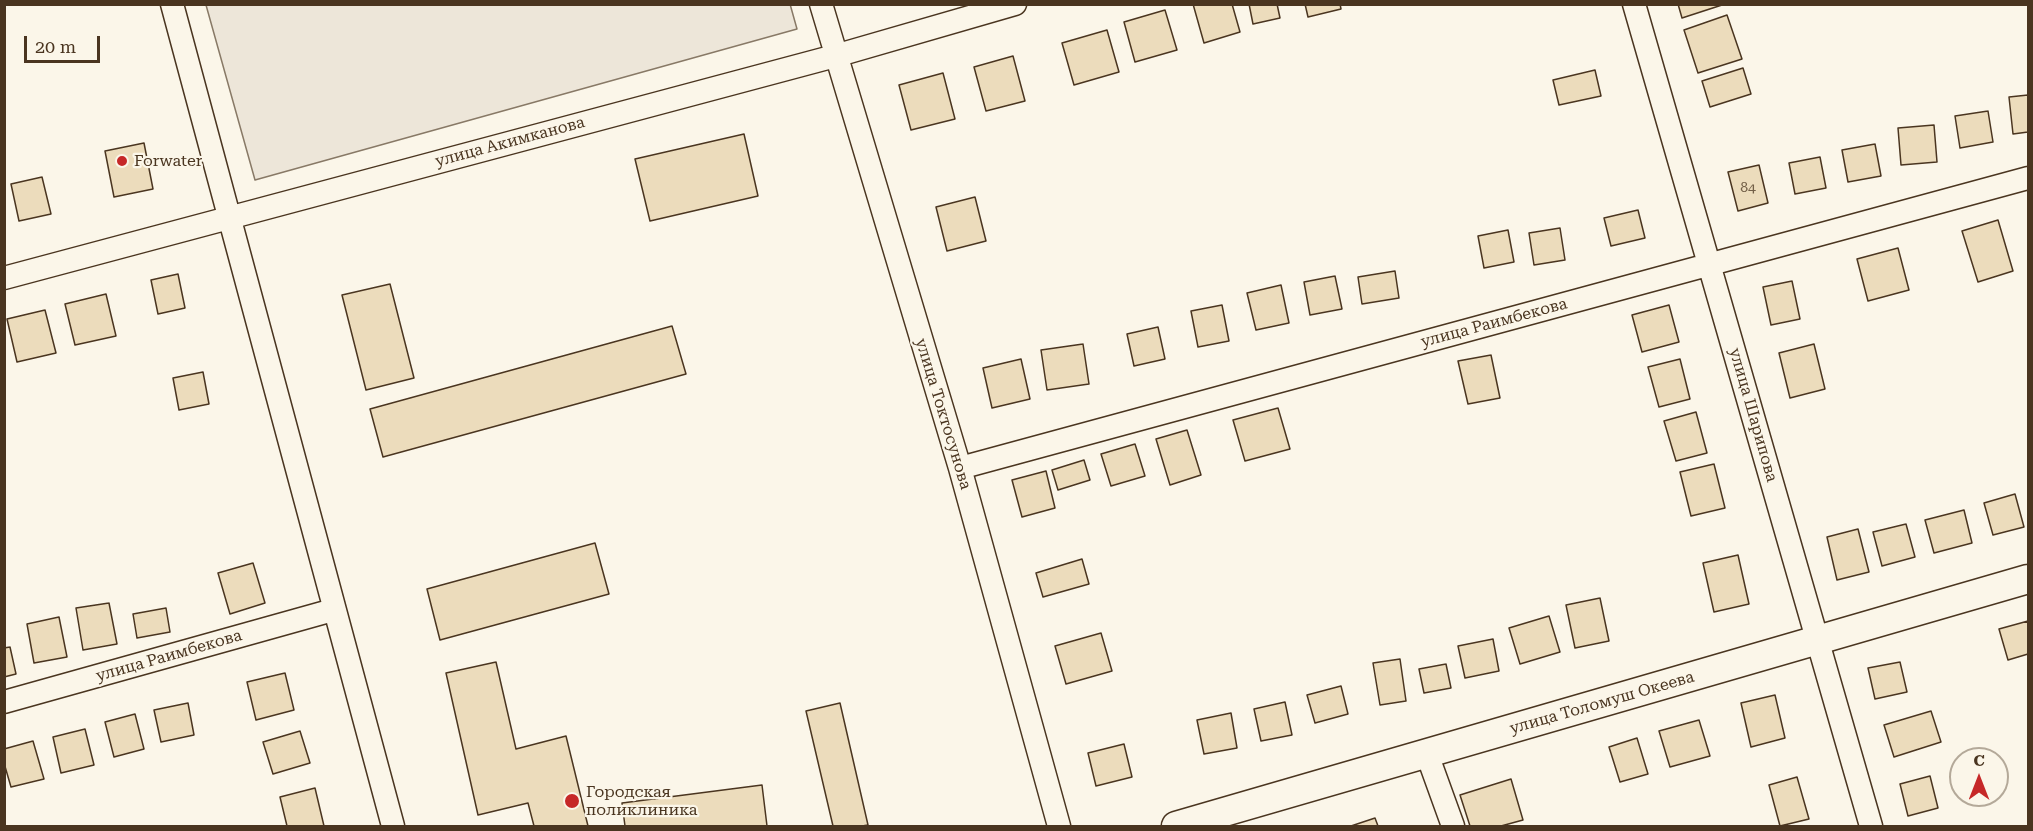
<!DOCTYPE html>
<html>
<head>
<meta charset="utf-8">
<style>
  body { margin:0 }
  #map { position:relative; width:2033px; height:831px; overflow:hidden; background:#fbf6e9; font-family:"Roboto Serif",serif }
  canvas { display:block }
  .frame { position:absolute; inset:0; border:6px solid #4a3520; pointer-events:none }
  .north { position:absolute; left:1949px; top:747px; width:60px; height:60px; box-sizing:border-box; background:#fbf6e9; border:2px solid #b4a999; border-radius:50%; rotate:0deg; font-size:16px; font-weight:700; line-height:24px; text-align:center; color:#4a3520 }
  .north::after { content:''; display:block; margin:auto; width:21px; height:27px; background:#c62828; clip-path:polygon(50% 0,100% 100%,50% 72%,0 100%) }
  .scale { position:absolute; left:24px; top:36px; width:76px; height:27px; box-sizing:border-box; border:3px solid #4a3520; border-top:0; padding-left:8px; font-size:18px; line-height:21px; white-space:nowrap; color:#4a3520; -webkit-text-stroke:4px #fbf6e9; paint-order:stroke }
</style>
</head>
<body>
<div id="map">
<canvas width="2033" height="831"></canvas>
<div class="frame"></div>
<div class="north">С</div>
<div class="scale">20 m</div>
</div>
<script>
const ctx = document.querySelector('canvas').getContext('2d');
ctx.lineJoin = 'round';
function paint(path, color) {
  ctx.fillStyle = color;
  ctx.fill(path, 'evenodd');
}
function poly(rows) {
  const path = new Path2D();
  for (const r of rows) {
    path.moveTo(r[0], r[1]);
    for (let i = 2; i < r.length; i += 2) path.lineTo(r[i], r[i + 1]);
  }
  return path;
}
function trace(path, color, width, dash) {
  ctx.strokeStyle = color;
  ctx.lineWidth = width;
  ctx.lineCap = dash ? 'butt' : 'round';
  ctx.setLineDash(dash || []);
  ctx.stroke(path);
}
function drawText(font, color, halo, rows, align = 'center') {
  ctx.font = font + ' "Roboto Serif",serif';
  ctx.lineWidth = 4.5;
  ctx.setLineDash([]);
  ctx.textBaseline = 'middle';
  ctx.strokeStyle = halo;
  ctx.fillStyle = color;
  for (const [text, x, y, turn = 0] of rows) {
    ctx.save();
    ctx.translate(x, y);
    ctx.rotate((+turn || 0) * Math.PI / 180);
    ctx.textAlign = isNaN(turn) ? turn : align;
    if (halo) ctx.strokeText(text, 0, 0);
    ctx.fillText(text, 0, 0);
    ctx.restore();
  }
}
const green = poly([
  [790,4,797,29,255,180,206,5,790,4]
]);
paint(green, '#ede6d9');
trace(green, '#887966', 1.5);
const building = poly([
  [1193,4,1232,4,1240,32,1204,43,1193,4],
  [1249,4,1277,4,1280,18,1253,24,1249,4],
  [1305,4,1340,4,1341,9,1308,17,1305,4],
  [1678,4,1722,4,1722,5,1682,18,1678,4],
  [1165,10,1177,50,1135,62,1124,22,1165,10],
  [1727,15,1742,59,1698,73,1684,30,1727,15],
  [1107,30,1119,72,1074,85,1062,43,1107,30],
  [1013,56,1025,101,986,111,974,67,1013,56],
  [1743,68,1751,94,1710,107,1702,81,1743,68],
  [1595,70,1601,96,1559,105,1553,80,1595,70],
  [943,73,955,119,911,130,899,85,943,73],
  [2028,95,2028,132,2013,134,2009,97,2028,95],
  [1988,111,1993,142,1960,148,1955,116,1988,111],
  [1934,125,1937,162,1901,165,1898,128,1934,125],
  [744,134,758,196,650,221,635,159,744,134],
  [144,143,153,189,114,197,105,151,144,143],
  [1875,144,1881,176,1848,182,1842,150,1875,144],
  [1820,157,1826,188,1795,194,1789,163,1820,157],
  [1759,165,1768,203,1738,211,1728,172,1759,165],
  [42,177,51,214,19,221,11,184,42,177],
  [975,197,986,241,947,251,936,207,975,197],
  [1638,210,1645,238,1611,246,1604,218,1638,210],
  [1998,220,2013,271,1978,282,1962,231,1998,220],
  [1560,228,1565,260,1534,265,1529,233,1560,228],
  [1508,230,1514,262,1484,268,1478,236,1508,230],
  [1898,248,1909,290,1868,301,1857,259,1898,248],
  [1395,271,1399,298,1362,304,1358,277,1395,271],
  [178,274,185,308,158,314,151,280,178,274],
  [1335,276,1342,309,1310,315,1304,282,1335,276],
  [1792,281,1800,319,1771,325,1763,287,1792,281],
  [390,284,414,378,366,390,342,295,390,284],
  [1281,285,1289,323,1256,330,1247,293,1281,285],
  [106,294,116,336,75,345,65,304,106,294],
  [1222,305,1229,341,1198,347,1191,311,1222,305],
  [1669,305,1679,342,1642,352,1632,315,1669,305],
  [45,310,56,353,17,362,7,319,45,310],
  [672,326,686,374,383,457,370,409,672,326],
  [1158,327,1165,359,1134,366,1127,334,1158,327],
  [1083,344,1089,384,1047,390,1041,350,1083,344],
  [1814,344,1825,389,1790,398,1779,353,1814,344],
  [1491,355,1500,398,1468,404,1458,361,1491,355],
  [1021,359,1030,399,992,408,983,368,1021,359],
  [1680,359,1690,399,1659,407,1648,367,1680,359],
  [203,372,209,404,179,410,173,378,203,372],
  [1278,408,1290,449,1245,461,1233,420,1278,408],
  [1696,412,1707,453,1676,461,1664,421,1696,412],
  [1187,430,1201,475,1170,485,1156,439,1187,430],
  [1135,444,1145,476,1111,486,1101,454,1135,444],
  [1084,460,1090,480,1058,490,1052,470,1084,460],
  [1714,464,1725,508,1691,516,1680,472,1714,464],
  [1046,471,1055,508,1022,517,1012,480,1046,471],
  [2015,494,2024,527,1993,535,1984,503,2015,494],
  [1964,510,1972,543,1934,553,1925,520,1964,510],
  [1906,524,1915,557,1882,566,1873,532,1906,524],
  [1858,529,1869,572,1837,580,1827,537,1858,529],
  [595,543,609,594,440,640,427,589,595,543],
  [1738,555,1749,604,1714,612,1703,563,1738,555],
  [1082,559,1089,584,1043,597,1036,573,1082,559],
  [253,563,265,603,230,614,218,573,253,563],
  [1600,598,1609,641,1575,648,1566,605,1600,598],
  [109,603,117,644,83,650,76,608,109,603],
  [166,608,170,632,137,638,133,614,166,608],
  [1549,616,1560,652,1520,664,1509,628,1549,616],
  [59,617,67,657,34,663,27,624,59,617],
  [2028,621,2028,654,2008,660,1999,629,2028,621],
  [1101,633,1112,671,1066,684,1055,646,1101,633],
  [1493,639,1499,671,1465,678,1458,646,1493,639],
  [10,647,16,674,4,677,4,648,10,647],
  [1400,659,1406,701,1380,705,1373,663,1400,659],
  [496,662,516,749,566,736,588,826,534,826,528,803,478,815,446,673,496,662],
  [1900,662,1907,692,1875,699,1868,668,1900,662],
  [1446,664,1451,688,1424,693,1419,669,1446,664],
  [285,673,294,710,256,720,247,682,285,673],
  [1341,686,1348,714,1315,723,1307,695,1341,686],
  [1775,695,1785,738,1751,747,1741,703,1775,695],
  [1285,702,1292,735,1261,741,1254,709,1285,702],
  [188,703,194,735,161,742,154,710,188,703],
  [840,703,868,825,862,826,833,826,806,711,840,703],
  [1931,711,1941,742,1894,757,1884,725,1931,711],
  [1231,713,1237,748,1204,754,1197,720,1231,713],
  [135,714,144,749,114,757,105,722,135,714],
  [1699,720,1710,756,1670,767,1659,731,1699,720],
  [85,729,94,765,61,773,53,737,85,729],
  [300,731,310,763,273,774,263,742,300,731],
  [1637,738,1648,774,1620,782,1609,747,1637,738],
  [33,741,44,779,11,787,4,763,4,749,33,741],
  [1124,744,1132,777,1096,786,1088,753,1124,744],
  [1930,776,1938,808,1908,816,1900,784,1930,776],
  [1797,777,1809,819,1780,826,1769,785,1797,777],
  [1511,779,1523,820,1501,826,1470,826,1460,795,1511,779],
  [762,785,767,826,625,826,622,803,762,785],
  [315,788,324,826,287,826,280,797,315,788],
  [1375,818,1378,826,1351,826,1375,818]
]);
paint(building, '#ecdcbc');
trace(building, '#4a3520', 1.5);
const minor = poly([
  [172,4,393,826],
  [821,4,960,468,1059,826],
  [1634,4,1871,826],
  [4,278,835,56,1015,4],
  [960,468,2028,178],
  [4,702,333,610],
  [1427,754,1453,826]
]);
const tertiary = poly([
  [1176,826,2028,579]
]);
trace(minor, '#4a3520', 25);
trace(tertiary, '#4a3520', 31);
trace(minor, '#fbf6e9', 22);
trace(tertiary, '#fbf6e9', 28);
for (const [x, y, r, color] of [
  [122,161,6,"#c62828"],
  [572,801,8,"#c62828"]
]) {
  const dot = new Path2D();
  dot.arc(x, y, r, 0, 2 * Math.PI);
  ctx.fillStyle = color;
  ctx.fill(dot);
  trace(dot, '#fbf6e9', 2);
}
drawText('14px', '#725f47', null, [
  ["84",1748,188]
]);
drawText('16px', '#4a3520', '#fbf6e9', [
  ["улица Акимканова",510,142,-15],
  ["улица Раимбекова",1494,323,-15],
  ["улица Токтосунова",943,414,73],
  ["улица Шарипова",1753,415,74],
  ["улица Раимбекова",169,656,-16],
  ["улица Толомуш Океева",1602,703,-16]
]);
drawText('16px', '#4a3520', '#fbf6e9', [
  ["Forwater",134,161],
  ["Городская",586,792],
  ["поликлиника",586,810]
], 'left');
</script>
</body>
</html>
